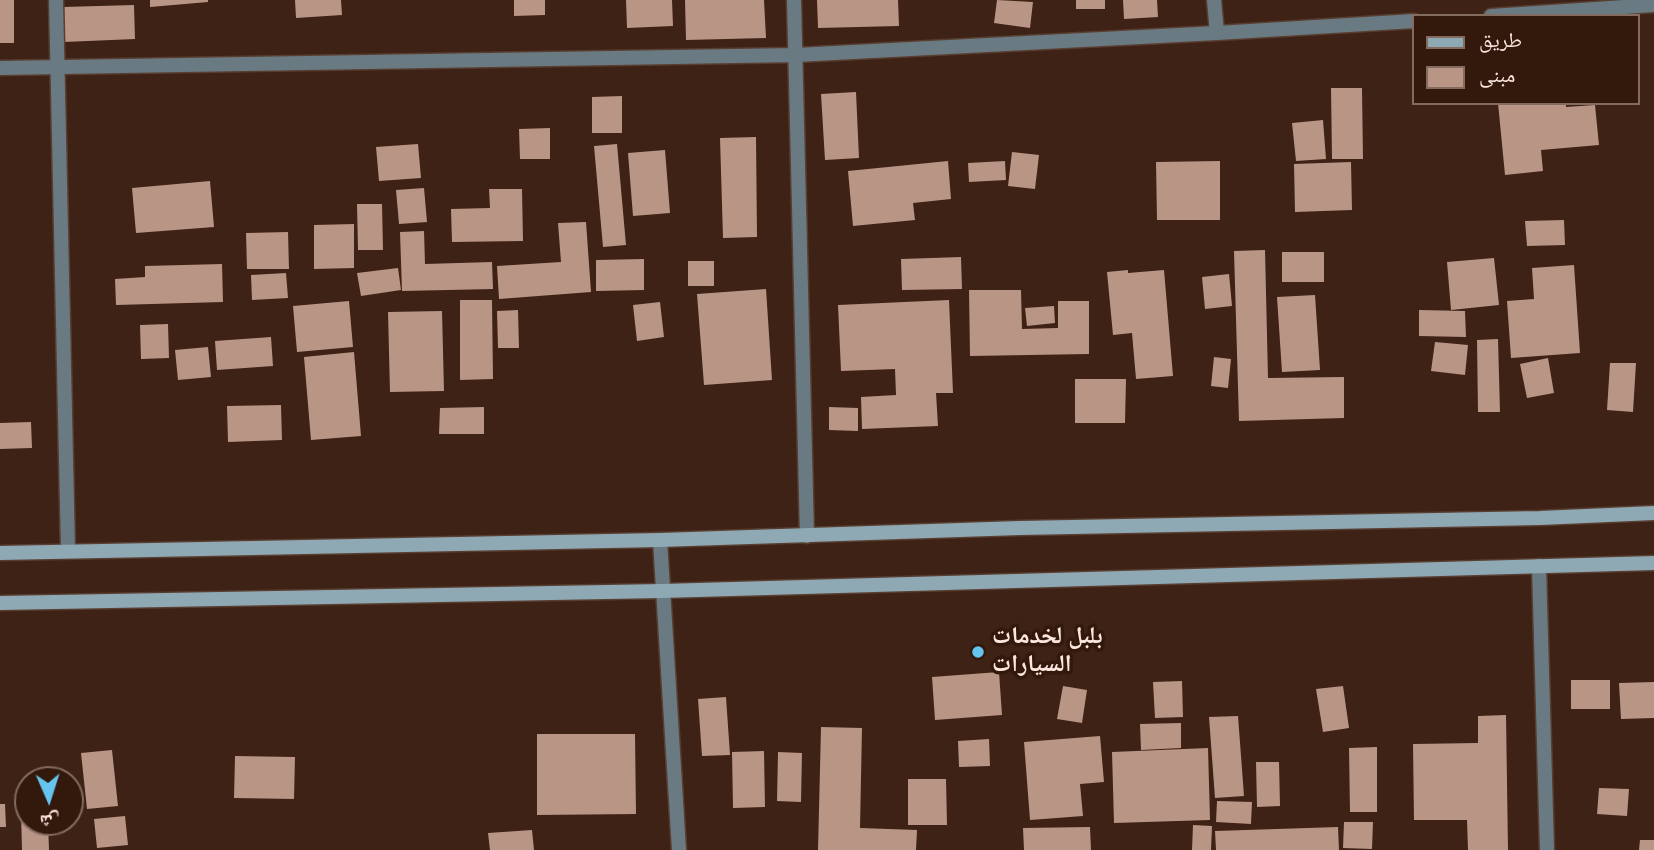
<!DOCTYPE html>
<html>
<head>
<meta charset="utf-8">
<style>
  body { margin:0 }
  #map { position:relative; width:1654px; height:850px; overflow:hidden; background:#3e2215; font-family:Spectral,"Noto Naskh Arabic",serif }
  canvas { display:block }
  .legend { position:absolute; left:1412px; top:14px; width:228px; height:91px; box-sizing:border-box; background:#33180c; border:2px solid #836b60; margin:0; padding:9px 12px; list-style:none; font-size:21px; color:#fbe7df }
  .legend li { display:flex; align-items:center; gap:14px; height:35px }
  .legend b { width:35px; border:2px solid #836b60 }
  .north { position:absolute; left:14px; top:766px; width:70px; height:70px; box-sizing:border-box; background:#33180c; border:2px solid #836b60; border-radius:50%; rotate:177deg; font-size:19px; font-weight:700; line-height:28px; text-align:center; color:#fbe7df }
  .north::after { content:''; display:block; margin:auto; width:24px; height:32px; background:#65c5ee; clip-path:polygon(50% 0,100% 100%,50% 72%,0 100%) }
</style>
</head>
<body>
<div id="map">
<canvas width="1654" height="850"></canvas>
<ul class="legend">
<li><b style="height:9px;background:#8ea8b4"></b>طريق</li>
<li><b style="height:19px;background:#b99586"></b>مبنى</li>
</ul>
<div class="north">ش</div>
</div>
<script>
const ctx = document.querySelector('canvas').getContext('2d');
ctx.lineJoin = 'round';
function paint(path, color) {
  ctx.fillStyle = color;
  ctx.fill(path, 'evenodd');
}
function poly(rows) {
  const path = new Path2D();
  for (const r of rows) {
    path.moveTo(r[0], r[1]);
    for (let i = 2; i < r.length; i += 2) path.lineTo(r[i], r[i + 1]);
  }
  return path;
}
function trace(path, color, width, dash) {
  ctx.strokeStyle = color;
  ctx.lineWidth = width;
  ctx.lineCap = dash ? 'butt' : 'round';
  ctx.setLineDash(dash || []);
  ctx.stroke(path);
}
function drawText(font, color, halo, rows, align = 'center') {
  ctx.font = font + ' Spectral,"Noto Naskh Arabic",serif';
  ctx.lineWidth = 7;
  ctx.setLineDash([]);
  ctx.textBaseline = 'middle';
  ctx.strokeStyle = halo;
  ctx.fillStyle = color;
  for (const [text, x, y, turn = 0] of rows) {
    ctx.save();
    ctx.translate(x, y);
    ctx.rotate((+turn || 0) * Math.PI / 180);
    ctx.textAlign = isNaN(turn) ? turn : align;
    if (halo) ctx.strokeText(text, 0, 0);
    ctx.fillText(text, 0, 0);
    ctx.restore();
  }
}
paint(poly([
  [0,0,14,0,14,43,0,43],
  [150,0,208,0,208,2,150,7],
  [295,0,341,0,342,15,296,18],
  [514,0,545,0,545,15,514,16],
  [626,0,672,0,673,26,627,28],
  [685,0,764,0,766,38,686,40],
  [817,0,898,0,899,26,818,28],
  [997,0,1033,2,1030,28,994,23],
  [1076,0,1105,0,1105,9,1076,9],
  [1123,0,1157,0,1158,17,1124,19],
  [134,5,135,39,64,42,63,7],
  [1331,88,1362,88,1363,159,1332,159],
  [856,92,859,158,825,160,821,94],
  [622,96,622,133,592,133,592,97],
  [1498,103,1566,103,1566,107,1595,105,1599,145,1541,150,1543,171,1505,175],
  [1323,120,1326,159,1296,161,1292,123],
  [550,128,550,159,520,159,519,129],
  [756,137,757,237,723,238,720,138],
  [418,144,421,178,379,181,376,147],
  [617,144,626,245,603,247,594,146],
  [665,150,670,213,633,216,628,153],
  [1012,152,1039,155,1035,189,1008,186],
  [948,161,951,199,913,203,915,220,853,226,848,171],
  [1005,161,1006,180,969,182,968,163],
  [1220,161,1220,220,1157,220,1156,162],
  [1351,162,1352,210,1295,212,1294,164],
  [210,181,214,227,136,233,132,188],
  [424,188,427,222,399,224,396,190],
  [489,189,522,189,523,241,452,242,451,209,490,208],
  [357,204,382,204,383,250,358,250],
  [1564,220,1565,245,1527,246,1525,221],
  [586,222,591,292,499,299,497,266,561,262,558,223],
  [354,224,354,268,314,269,314,225],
  [424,231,425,264,492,262,493,289,402,291,400,232],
  [288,232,289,269,247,269,246,233],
  [1265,250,1268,378,1344,377,1344,418,1239,421,1234,251],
  [1282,252,1324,252,1324,282,1282,282],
  [961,257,962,289,902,290,901,259],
  [1494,258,1499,305,1451,310,1447,262],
  [644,259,644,290,596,291,596,260],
  [688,261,714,261,714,286,688,286],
  [222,264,223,302,116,305,115,279,145,277,145,266],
  [1574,265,1580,353,1511,358,1507,301,1534,299,1532,268],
  [398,268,401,290,361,296,357,273],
  [1128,270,1128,273,1164,270,1173,376,1136,379,1132,333,1113,335,1107,272],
  [286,273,288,298,252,300,251,275],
  [1229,274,1232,306,1205,309,1202,277],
  [766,289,772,380,704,385,697,294],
  [969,290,1021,290,1022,329,1058,328,1058,301,1089,301,1089,354,970,356],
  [1315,295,1320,370,1282,372,1277,297],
  [460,300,492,300,493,379,460,380],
  [949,300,953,393,936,393,938,426,862,429,861,397,896,395,895,369,841,371,838,305],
  [349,301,353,347,297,352,293,306],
  [660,302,664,337,637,341,633,305],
  [1054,306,1055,323,1027,326,1025,308],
  [518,310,519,348,498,348,497,311],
  [1419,310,1465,311,1466,337,1419,336],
  [442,311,444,391,390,392,388,312],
  [168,324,169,358,141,359,140,325],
  [271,337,273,366,217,370,215,341],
  [1498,339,1500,412,1478,412,1477,340],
  [1435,342,1468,345,1465,375,1431,371],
  [208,347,211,377,178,380,175,350],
  [354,352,361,436,311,440,304,357],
  [1214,357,1231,359,1228,388,1211,386],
  [1548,358,1554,393,1527,398,1520,364],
  [1610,363,1636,363,1633,412,1607,410],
  [1075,379,1126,379,1125,423,1075,423],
  [281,405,282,440,228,442,227,406],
  [484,407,484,434,439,434,440,408],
  [829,407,858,408,858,431,829,430],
  [31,422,32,448,0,449,0,423],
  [999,672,1002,715,935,720,932,677],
  [1571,680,1610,680,1610,709,1571,709],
  [1182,681,1183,717,1155,718,1153,682],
  [1654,682,1654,718,1621,719,1619,683],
  [1063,686,1087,690,1082,723,1057,719],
  [1343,686,1349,728,1323,732,1316,689],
  [726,697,730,755,702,756,698,699],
  [1506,715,1508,850,1468,850,1467,820,1414,820,1413,744,1478,743,1478,716],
  [1238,716,1244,796,1215,798,1209,717],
  [1181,723,1181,748,1141,750,1140,724],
  [821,727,862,728,860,828,917,830,916,850,818,850],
  [537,734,635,734,636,814,537,815],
  [1100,736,1104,782,1080,784,1083,816,1030,820,1024,742],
  [989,739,990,766,959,767,958,741],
  [1377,747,1377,812,1350,812,1349,748],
  [1208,748,1210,820,1114,823,1112,752],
  [112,750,118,806,87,809,81,753],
  [764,751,765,807,733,808,732,752],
  [778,752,802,753,801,802,777,801],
  [235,756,295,757,294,799,234,798],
  [1256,762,1279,762,1280,806,1257,807],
  [908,779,946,779,947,825,908,825],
  [1599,788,1629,789,1627,816,1597,814],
  [1217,801,1252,802,1251,824,1216,822],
  [0,804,5,804,6,827,0,827],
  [21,813,28,813,28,822,48,822,49,850,22,850],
  [125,816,128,845,97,848,94,819],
  [1344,822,1373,822,1372,849,1343,848],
  [1193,825,1212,826,1211,850,1192,850],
  [1090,827,1091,850,1024,850,1023,828],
  [1338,827,1339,850,1216,850,1215,831],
  [532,830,534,850,490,850,488,833],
  [1640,840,1654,840,1654,850,1639,850]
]), '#b99586');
const street = poly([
  [56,0,68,550],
  [794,0,807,536],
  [1214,0,1217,33],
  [1491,16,1654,5],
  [0,68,796,55,1217,33,1414,21],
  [660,540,679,850],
  [1539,566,1547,850]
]);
const secondary = poly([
  [0,553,660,540,1020,528,1540,518,1654,513],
  [0,603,662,591,1654,563]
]);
trace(street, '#583e31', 17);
trace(secondary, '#583e31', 17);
trace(street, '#6a7a82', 14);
trace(secondary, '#8ea8b4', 14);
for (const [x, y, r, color] of [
  [978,652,7,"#65c5ee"]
]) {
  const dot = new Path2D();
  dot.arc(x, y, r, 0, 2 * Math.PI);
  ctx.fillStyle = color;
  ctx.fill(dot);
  trace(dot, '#33180c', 2.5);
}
drawText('bold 24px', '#fbe7df', '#33180c', [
  ["بلبل لخدمات",992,638],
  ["السيارات",992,666]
], 'left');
</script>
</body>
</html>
